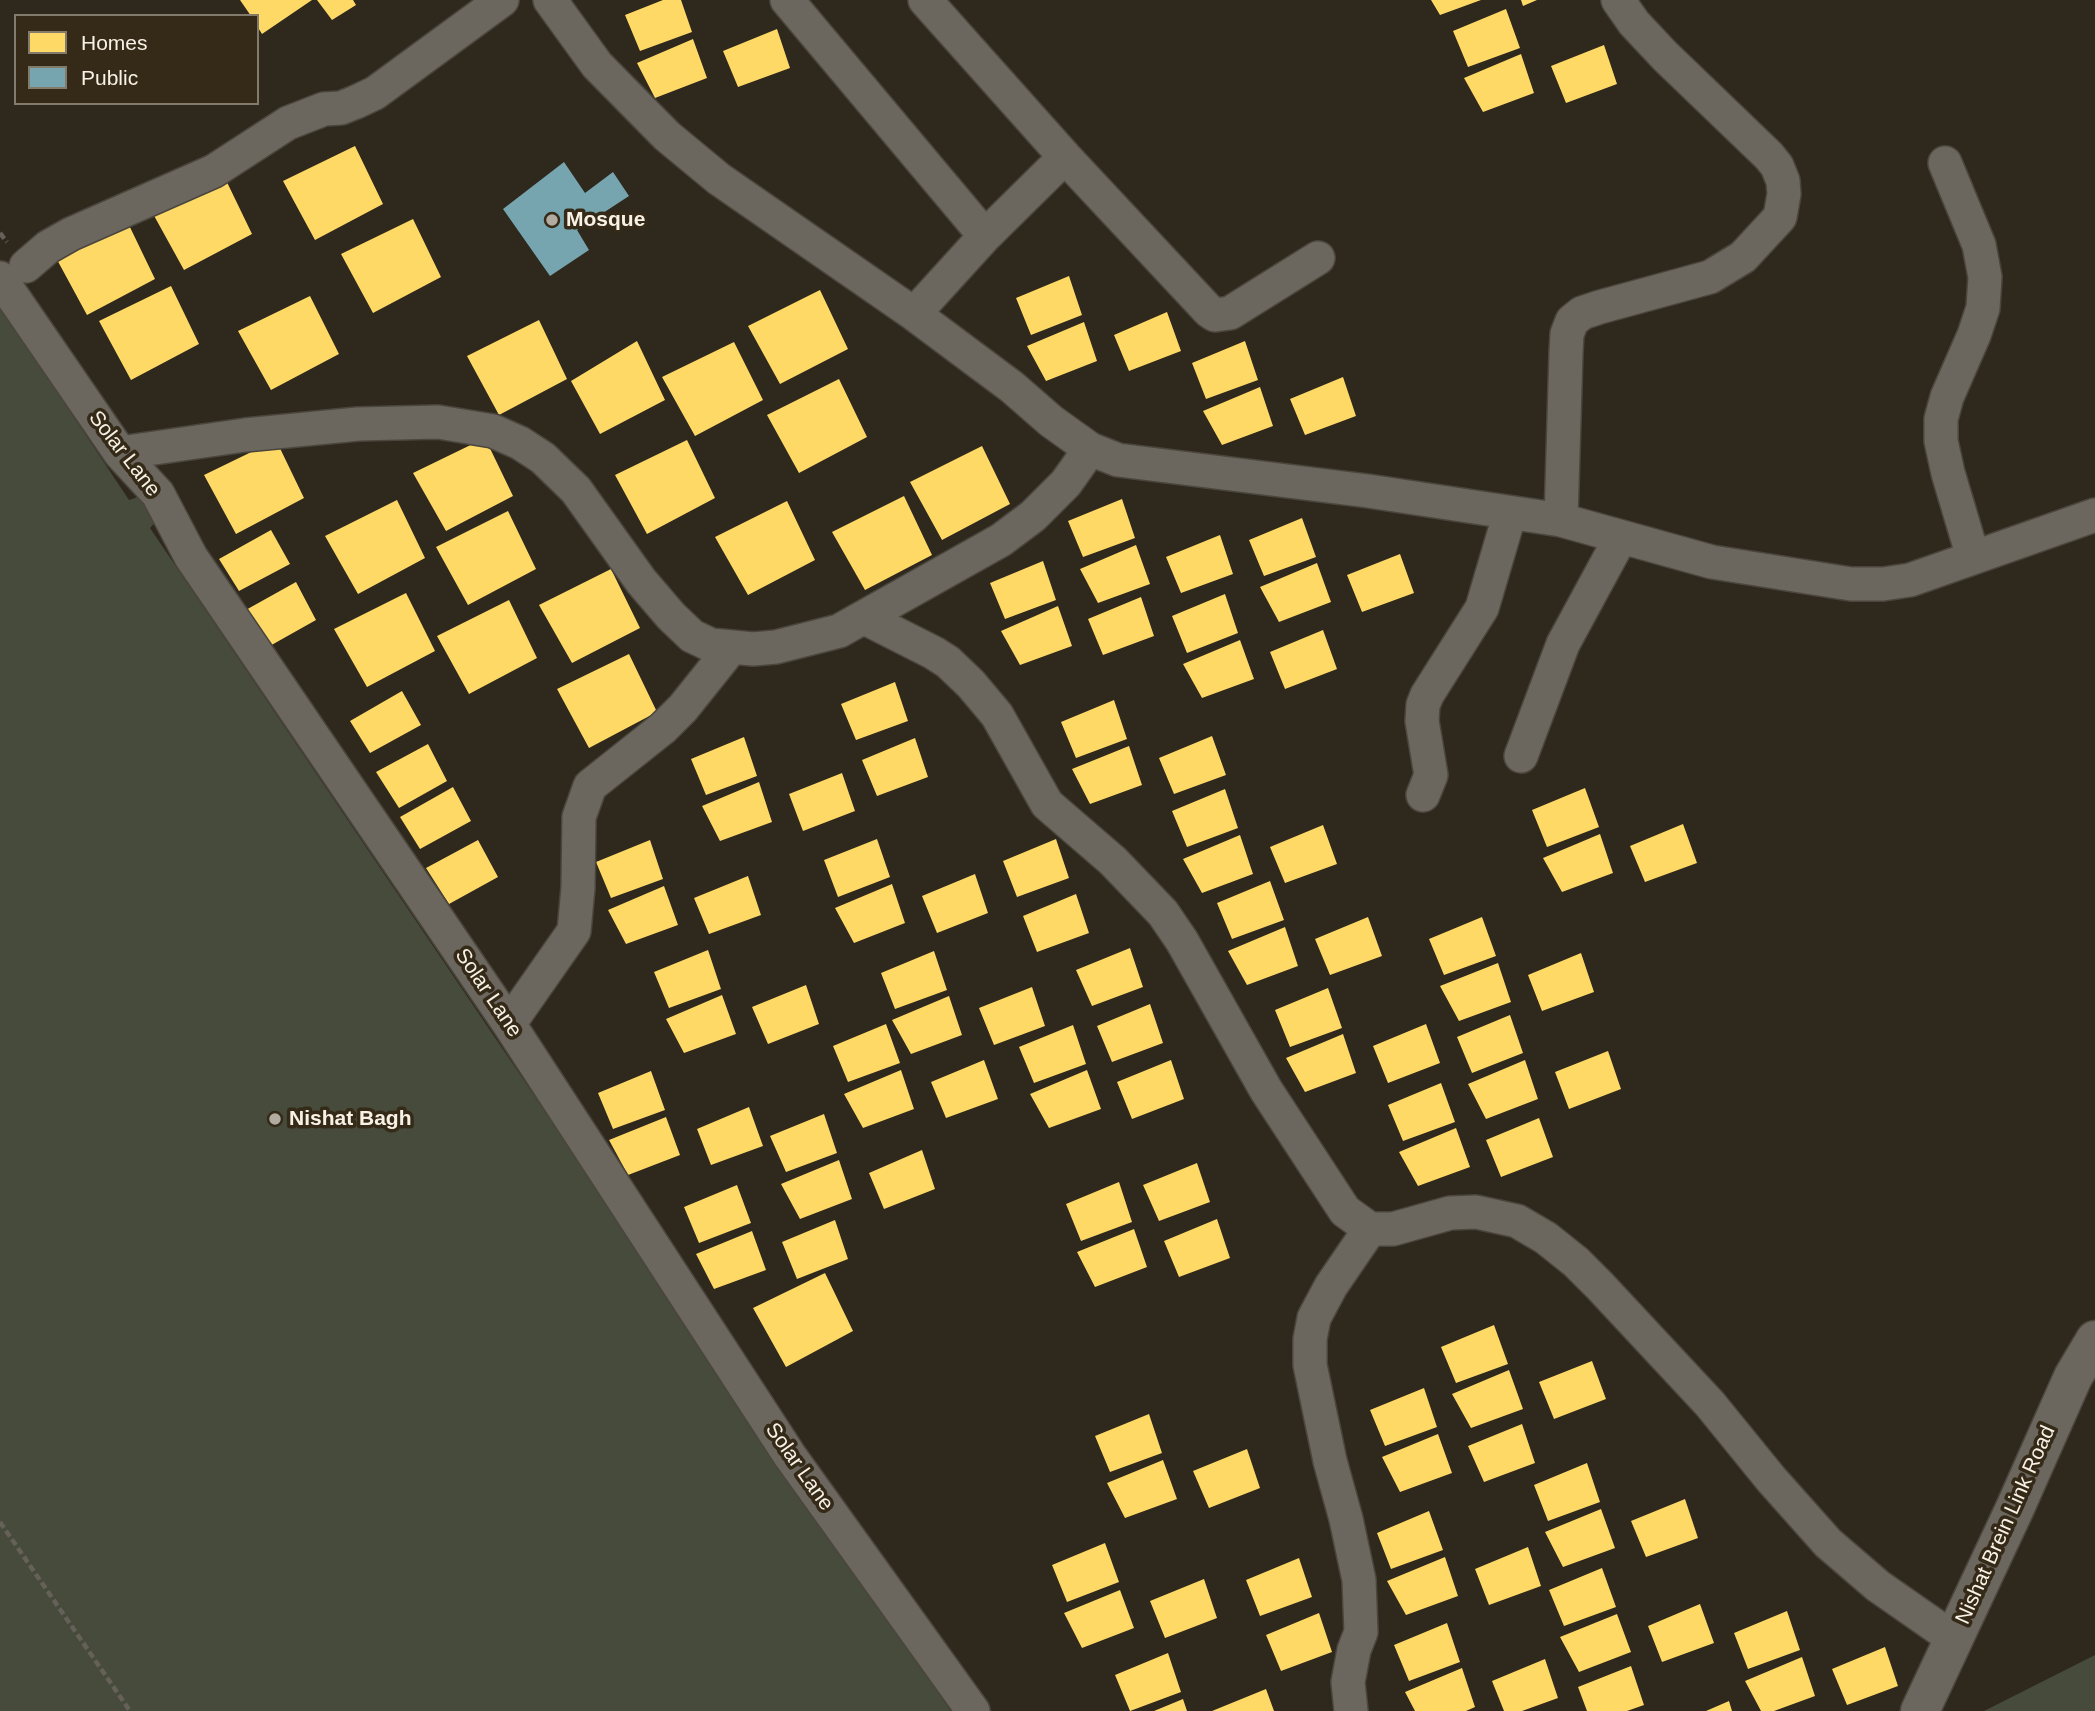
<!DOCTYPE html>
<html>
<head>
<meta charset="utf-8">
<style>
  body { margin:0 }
  #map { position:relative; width:2095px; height:1711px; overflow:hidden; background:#2e281d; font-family:Helvetica,sans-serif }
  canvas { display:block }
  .legend { position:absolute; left:14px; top:14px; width:245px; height:91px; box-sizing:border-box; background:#342a17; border:2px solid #827a6a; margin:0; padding:9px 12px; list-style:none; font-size:21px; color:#f8f1e6 }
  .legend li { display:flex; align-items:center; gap:14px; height:35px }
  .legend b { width:35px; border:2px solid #827a6a }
</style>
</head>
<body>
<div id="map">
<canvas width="2095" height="1711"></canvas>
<ul class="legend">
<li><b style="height:19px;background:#ffd966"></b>Homes</li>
<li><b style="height:19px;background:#76a5af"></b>Public</li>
</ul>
</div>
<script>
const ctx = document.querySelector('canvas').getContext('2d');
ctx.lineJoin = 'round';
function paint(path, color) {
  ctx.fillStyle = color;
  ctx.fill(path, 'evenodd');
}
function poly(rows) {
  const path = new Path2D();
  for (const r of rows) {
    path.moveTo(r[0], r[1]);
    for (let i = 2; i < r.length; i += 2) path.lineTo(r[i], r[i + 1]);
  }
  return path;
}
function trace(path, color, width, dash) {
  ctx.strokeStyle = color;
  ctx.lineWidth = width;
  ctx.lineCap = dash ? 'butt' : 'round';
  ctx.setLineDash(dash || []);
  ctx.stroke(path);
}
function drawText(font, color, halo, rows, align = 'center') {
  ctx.font = font + ' Helvetica,sans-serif';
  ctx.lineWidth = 7;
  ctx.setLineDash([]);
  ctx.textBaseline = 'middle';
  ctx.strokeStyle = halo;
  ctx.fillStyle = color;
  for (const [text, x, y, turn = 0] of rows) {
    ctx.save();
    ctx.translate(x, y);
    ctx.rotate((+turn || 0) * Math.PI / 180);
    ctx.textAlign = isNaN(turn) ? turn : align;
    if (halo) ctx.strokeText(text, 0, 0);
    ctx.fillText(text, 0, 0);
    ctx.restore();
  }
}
paint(poly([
  [0,306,129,500,141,496,159,518,150,528,951,1711,0,1711],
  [2095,1655,2095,1711,1984,1711]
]), '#464b3b');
paint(poly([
  [240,0,312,0,262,34,257,26,257,16,251,16],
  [317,0,353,0,356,5,332,20],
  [663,0,681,0,692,32,640,51,625,15],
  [1431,0,1481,0,1440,15],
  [1521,0,1537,0,1523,6],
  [1506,9,1520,48,1468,67,1453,31],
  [777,29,790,68,738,87,723,51],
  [693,39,707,78,655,98,637,63],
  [1604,45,1617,84,1566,103,1551,66],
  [1521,54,1534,93,1483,112,1464,78],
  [355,146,383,204,315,240,283,181],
  [224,176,252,234,184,270,152,212],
  [413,219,441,277,373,313,341,254],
  [127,221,155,279,87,315,55,256],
  [1069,276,1082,315,1031,335,1016,298],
  [171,286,199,344,131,380,99,321],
  [820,290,848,349,780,384,748,326],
  [310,296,339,354,271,390,238,331],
  [1167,312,1181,351,1129,371,1114,335],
  [539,320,567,379,499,415,467,356],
  [1084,322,1097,361,1046,381,1027,346],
  [637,341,665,400,600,434,571,381],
  [1245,341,1258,380,1206,399,1192,363],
  [734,342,763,400,695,436,662,377],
  [1343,377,1356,416,1305,435,1290,399],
  [839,379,867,437,799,473,767,415],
  [1260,387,1273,426,1222,445,1203,411],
  [485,438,513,496,446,531,413,473],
  [276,440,304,498,236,534,204,475],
  [687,440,715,498,647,534,615,475],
  [982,446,1010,504,942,540,910,482],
  [904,496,932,555,865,590,832,532],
  [1122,499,1135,538,1083,557,1068,521],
  [397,500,425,558,358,594,325,536],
  [787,501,815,560,748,595,715,537],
  [508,511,536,569,468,605,436,547],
  [1302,518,1316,557,1264,576,1249,540],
  [271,530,290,564,239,591,219,559],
  [1220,535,1233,574,1181,593,1166,557],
  [1136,545,1150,584,1098,603,1080,569],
  [1400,554,1414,593,1362,612,1347,575],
  [1043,561,1056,600,1005,619,990,583],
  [1317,563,1331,602,1279,622,1260,587],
  [611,569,640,628,572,663,539,605],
  [296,582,316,620,268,647,244,611],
  [406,593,435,651,367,687,334,629],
  [1225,594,1238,633,1187,653,1172,616],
  [1141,597,1154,636,1103,655,1088,619],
  [509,600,537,658,469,694,437,636],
  [1058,606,1072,646,1020,665,1001,631],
  [1323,630,1337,669,1285,689,1270,652],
  [1240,640,1254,679,1202,698,1183,664],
  [629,654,657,712,589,748,557,689],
  [895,682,908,721,856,740,841,704],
  [402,691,421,725,370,753,350,721],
  [1114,700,1127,739,1076,758,1061,722],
  [1212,736,1226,775,1174,794,1159,758],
  [744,737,757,776,706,795,691,759],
  [915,738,928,777,877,796,862,760],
  [428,744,447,781,399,808,376,772],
  [1129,746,1142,785,1090,804,1072,769],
  [842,773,855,811,803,831,789,794],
  [759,782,772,822,720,841,702,806],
  [453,787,471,821,420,849,400,817],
  [1585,788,1599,827,1547,847,1532,810],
  [1225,789,1238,828,1187,847,1172,811],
  [1683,824,1697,863,1645,882,1630,846],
  [1323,825,1337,864,1285,883,1270,847],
  [1600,834,1613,873,1562,892,1543,858],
  [1240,835,1253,874,1202,893,1183,859],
  [877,839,890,877,838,897,824,860],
  [1056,839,1069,878,1017,897,1003,861],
  [478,840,498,877,449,904,426,868],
  [650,840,663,879,611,898,596,862],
  [975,874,988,913,937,933,922,896],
  [748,876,761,915,709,934,694,898],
  [1270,881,1284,920,1232,939,1217,903],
  [892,884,905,923,854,943,835,908],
  [664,886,678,925,626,944,608,910],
  [1076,894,1089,933,1037,952,1023,916],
  [1368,917,1382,956,1330,975,1315,939],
  [1482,917,1496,956,1444,975,1429,939],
  [1285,927,1298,966,1247,985,1228,951],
  [1130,948,1143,987,1092,1006,1076,970],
  [708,950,721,989,669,1008,654,972],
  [934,951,947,990,895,1009,881,973],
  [1581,953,1594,992,1542,1011,1528,975],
  [1498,963,1511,1002,1459,1021,1440,986],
  [806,985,819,1024,768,1044,752,1007],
  [1032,987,1045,1026,994,1045,979,1008],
  [1328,988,1342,1028,1290,1047,1275,1010],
  [722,995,736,1034,684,1053,666,1019],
  [949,996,962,1035,911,1054,892,1020],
  [1150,1004,1163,1043,1112,1062,1097,1026],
  [1510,1015,1523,1053,1472,1073,1457,1037],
  [886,1024,900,1063,848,1082,833,1046],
  [1426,1024,1440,1063,1388,1083,1373,1046],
  [1073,1025,1086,1064,1034,1083,1019,1047],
  [1343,1034,1356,1073,1305,1092,1286,1058],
  [1608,1051,1621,1089,1569,1109,1555,1072],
  [984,1060,998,1099,946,1118,931,1082],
  [1171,1060,1184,1099,1132,1119,1117,1082],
  [1525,1060,1538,1099,1486,1119,1468,1084],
  [901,1070,914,1109,863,1128,844,1094],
  [1087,1070,1101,1109,1049,1128,1030,1094],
  [651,1071,665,1110,613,1129,598,1093],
  [1441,1083,1455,1122,1403,1141,1388,1105],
  [749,1107,763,1146,711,1165,697,1129],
  [824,1114,837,1153,786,1172,770,1136],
  [666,1117,680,1155,628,1175,609,1140],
  [1539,1118,1553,1157,1501,1177,1486,1140],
  [1456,1128,1470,1167,1418,1186,1399,1152],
  [922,1150,935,1189,884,1209,869,1173],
  [839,1160,852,1199,800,1219,781,1184],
  [1197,1163,1210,1202,1159,1221,1143,1185],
  [1119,1182,1132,1222,1081,1241,1066,1204],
  [737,1185,751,1223,699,1243,684,1207],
  [1217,1219,1230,1258,1179,1277,1164,1241],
  [835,1220,848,1259,797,1279,782,1242],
  [1134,1229,1147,1267,1095,1287,1077,1252],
  [752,1231,766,1270,714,1289,696,1254],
  [825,1273,853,1331,786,1367,753,1308],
  [1494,1325,1508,1364,1456,1383,1441,1347],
  [1592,1361,1606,1399,1554,1419,1539,1382],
  [1509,1370,1523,1409,1471,1428,1452,1394],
  [1424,1388,1437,1427,1385,1446,1370,1410],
  [1149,1414,1162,1453,1110,1472,1095,1436],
  [1522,1424,1535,1463,1484,1482,1468,1446],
  [1438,1434,1452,1473,1400,1492,1382,1457],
  [1247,1449,1260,1488,1209,1508,1193,1471],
  [1163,1460,1177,1499,1125,1518,1107,1483],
  [1587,1463,1600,1502,1548,1521,1534,1485],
  [1685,1499,1698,1538,1646,1557,1631,1521],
  [1601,1509,1615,1548,1563,1567,1545,1532],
  [1429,1511,1443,1550,1391,1569,1377,1533],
  [1105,1543,1119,1582,1067,1602,1052,1565],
  [1528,1547,1541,1586,1489,1605,1475,1569],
  [1445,1557,1458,1596,1406,1615,1387,1581],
  [1299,1558,1312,1597,1260,1616,1246,1580],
  [1602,1568,1616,1607,1564,1626,1549,1590],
  [1204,1579,1217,1618,1165,1638,1150,1601],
  [1120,1590,1134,1628,1082,1648,1064,1613],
  [1700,1604,1714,1643,1662,1662,1648,1626],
  [1787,1611,1800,1650,1748,1669,1734,1633],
  [1319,1613,1332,1652,1281,1671,1266,1635],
  [1617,1614,1631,1652,1579,1672,1560,1637],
  [1447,1623,1460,1662,1409,1681,1394,1645],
  [1885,1647,1898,1686,1847,1705,1832,1669],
  [1168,1653,1181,1692,1130,1711,1115,1675],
  [1802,1657,1815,1696,1774,1711,1761,1711,1745,1681],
  [1545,1659,1558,1698,1522,1711,1504,1711,1492,1681],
  [1631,1666,1644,1705,1627,1711,1587,1711,1578,1687],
  [1462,1668,1475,1707,1466,1711,1415,1711,1405,1692],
  [1266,1689,1274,1711,1212,1711],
  [1183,1699,1187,1711,1154,1711],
  [1729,1701,1732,1711,1706,1711]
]), '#ffd966');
paint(poly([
  [564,162,585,193,613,172,629,196,577,230,589,250,550,276,503,209]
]), '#76a5af');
const street = poly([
  [550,0,597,65,667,136,719,179,914,314,1012,387,1051,421,1090,449,1118,460,1368,491,1561,520,1712,562,1851,584,1883,584,1910,580,2095,515],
  [787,0,985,236],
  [925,0,1065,157,1209,311,1215,315,1230,313,1318,258],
  [1945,163,1979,245,1985,277,1983,308,1974,335,1947,397,1941,419,1941,441,1948,473,1973,557],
  [26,266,48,247,71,234,214,171,288,123,324,109,341,108,356,102,375,93,502,0],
  [0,278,120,453,158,494,191,557,509,1024,790,1456,973,1711],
  [914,314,985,236,1065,157],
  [120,453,245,435,358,424,438,422,493,431,520,443,543,458,576,490,641,581,671,616,692,636,711,645,753,649,776,647,839,631,1001,540,1033,516,1066,483,1090,449],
  [1561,520,1566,352,1567,334,1572,321,1582,313,1600,307,1710,277,1743,257,1780,217,1784,194,1783,181,1777,166,1769,156,1665,56,1634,23,1618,0],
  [865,618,934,653,948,662,971,684,997,715,1047,804,1113,861,1163,913,1182,941,1266,1090,1345,1211,1370,1229,1393,1229,1450,1213,1476,1212,1517,1221,1546,1238,1576,1262,1600,1286,1710,1404,1771,1479,1828,1543,1878,1586,1954,1639],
  [1521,756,1563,644,1621,537],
  [1423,795,1431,775,1422,721,1423,705,1427,695,1482,608,1510,513],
  [509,1024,574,931,578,888,579,817,590,786,663,728,683,708,731,648],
  [1351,1711,1348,1682,1354,1650,1361,1632,1359,1580,1346,1519,1330,1461,1310,1365,1310,1339,1314,1318,1331,1286,1370,1229]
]);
const secondary = poly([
  [1920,1711,2015,1508,2073,1377,2095,1340]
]);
trace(street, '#4b463d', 36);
trace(secondary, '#4b463d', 41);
trace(poly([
  [0,233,7,242],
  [0,1522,130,1711]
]), '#656159', 4.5, [7, 3.5]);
trace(street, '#6b665e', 33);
trace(secondary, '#6b665e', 38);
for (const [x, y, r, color] of [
  [552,220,7,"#b1aba0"],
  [275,1119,7,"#b1aba0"]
]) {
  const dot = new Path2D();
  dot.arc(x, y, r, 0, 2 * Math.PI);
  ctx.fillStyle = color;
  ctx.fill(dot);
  trace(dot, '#342a17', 2.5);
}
drawText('bold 21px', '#f8f1e6', '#342a17', [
  ["Mosque",566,220],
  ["Nishat Bagh",289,1119]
], 'left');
drawText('21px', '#f8f1e6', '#342a17', [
  ["Solar Lane",124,454,52],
  ["Solar Lane",488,993,56],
  ["Solar Lane",799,1467,55],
  ["Nishat Brein Link Road",2006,1525,-66]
]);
</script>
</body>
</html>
